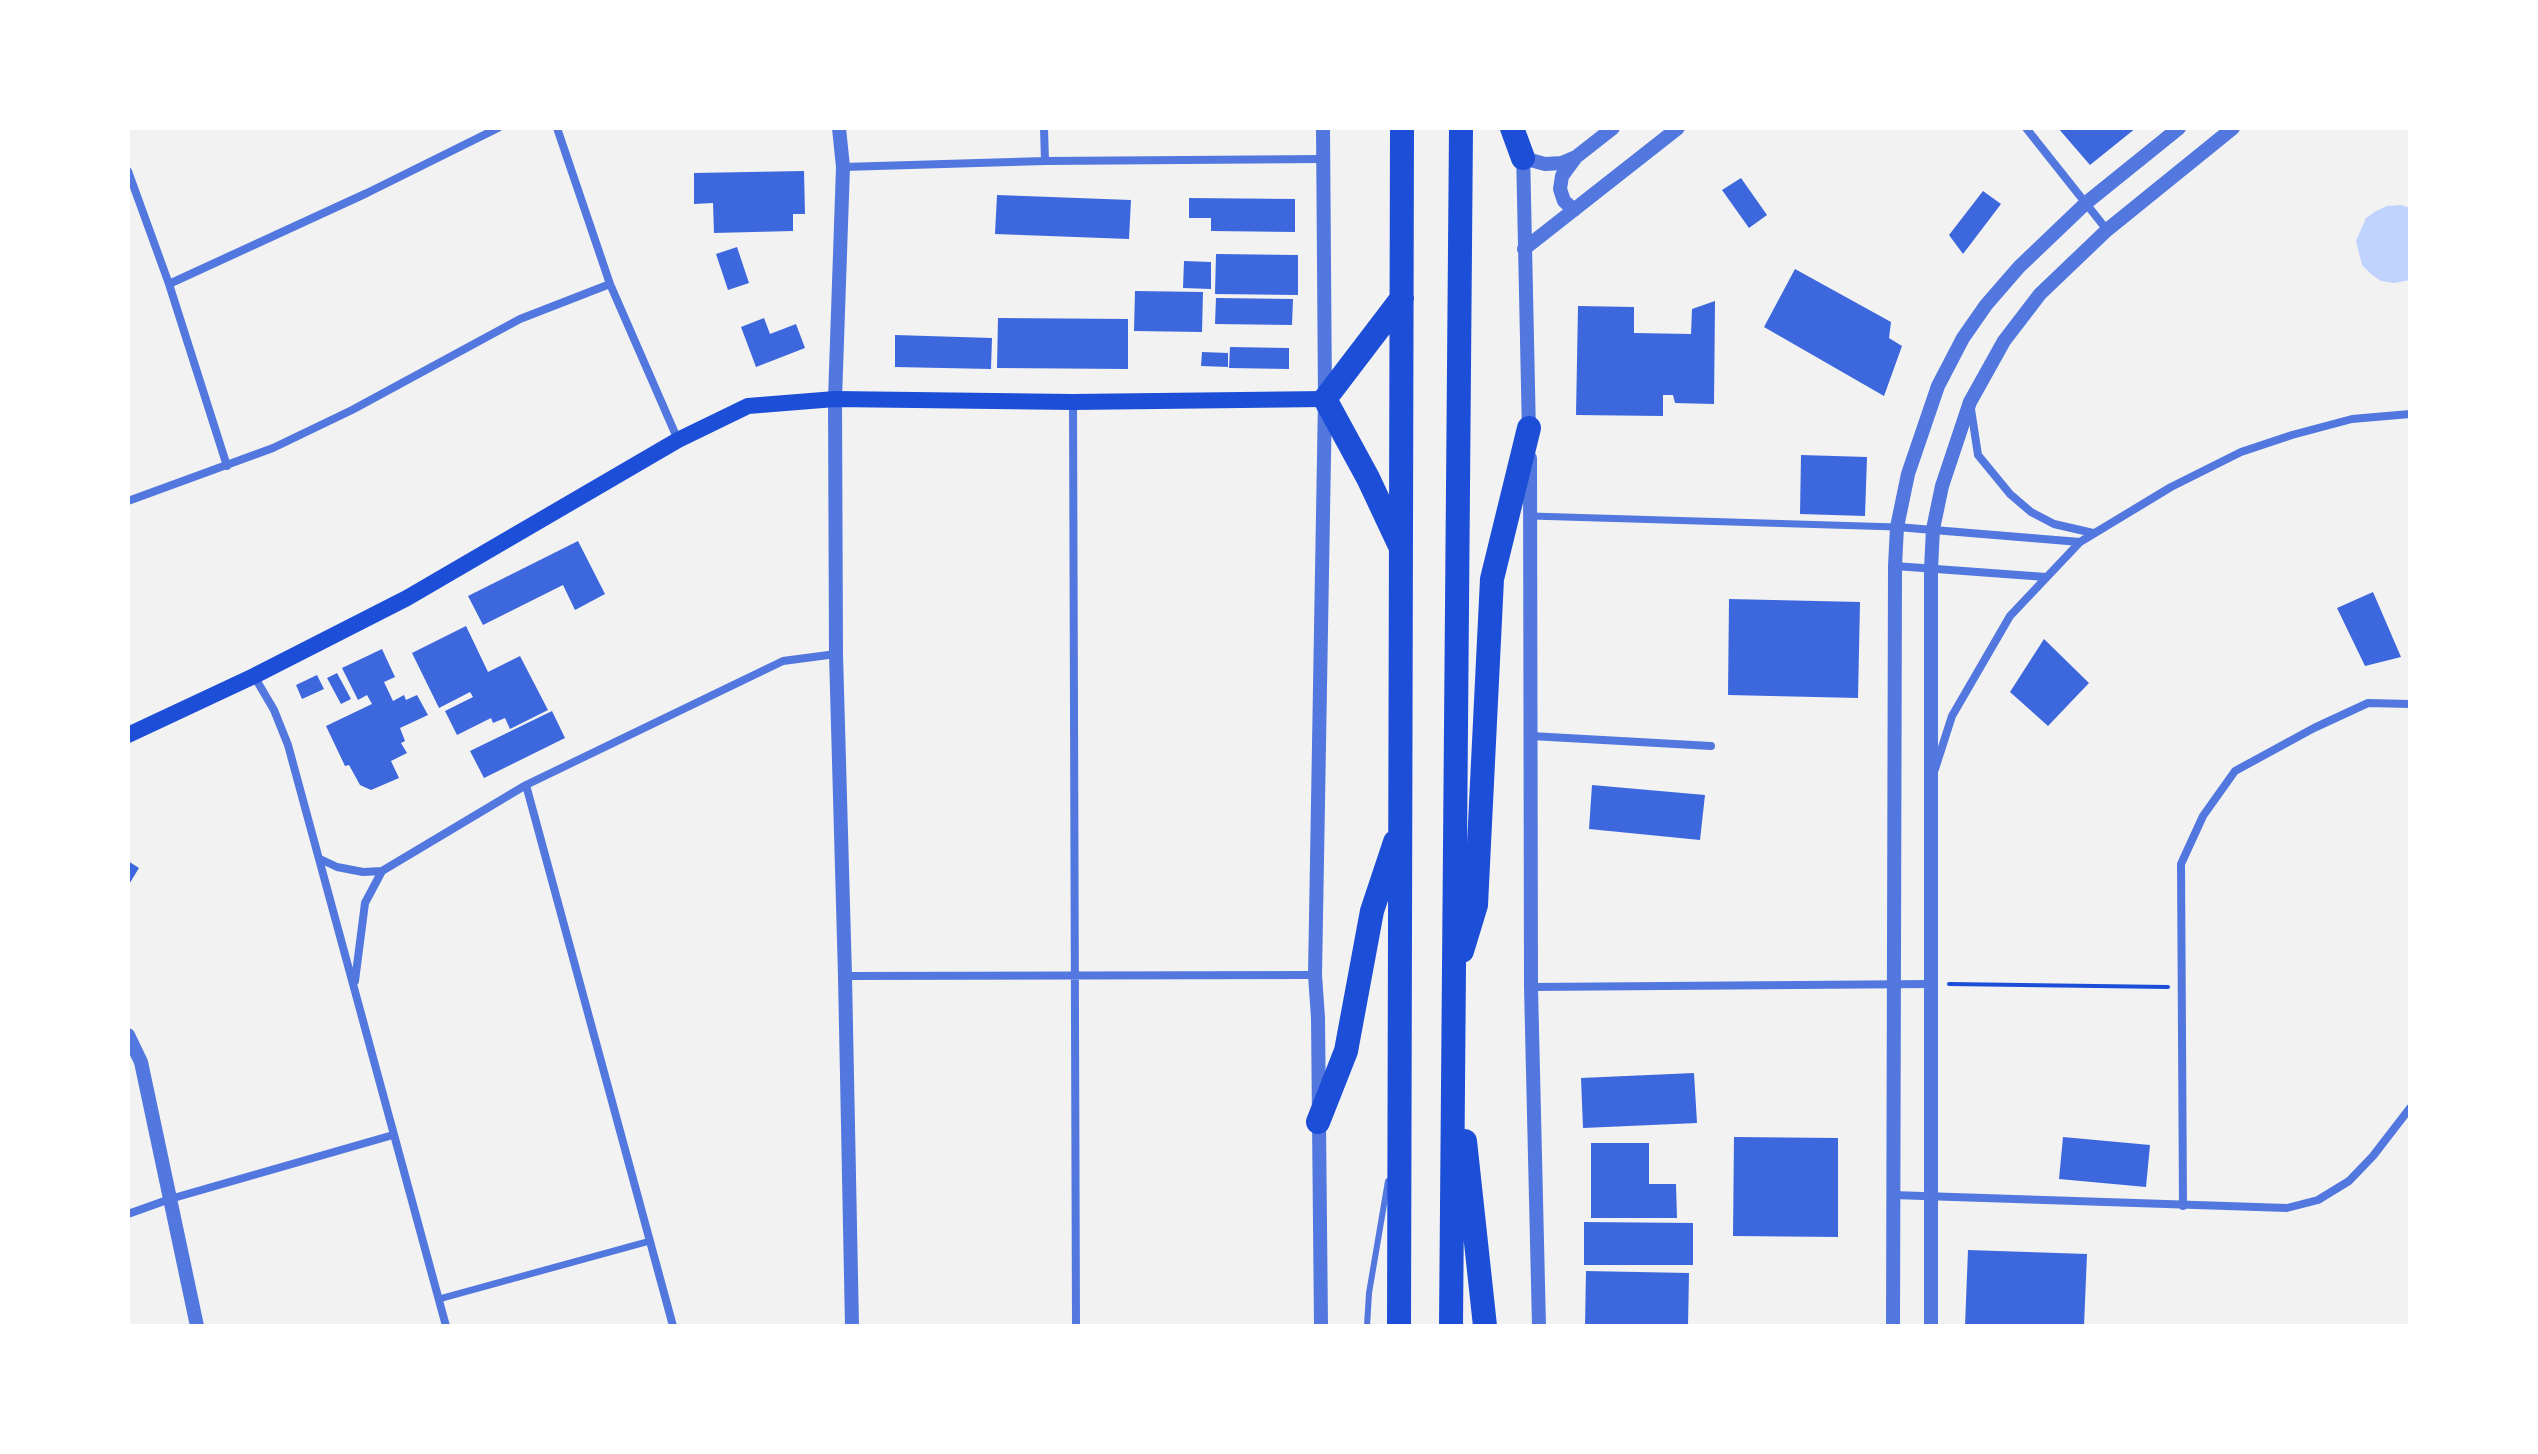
<!DOCTYPE html>
<html>
<head>
<meta charset="utf-8">
<style>
  body { margin:0 }
  #map { position:relative; width:2538px; height:1454px; overflow:hidden; background:#f2f2f2; font-family:"Exo 2",sans-serif }
  canvas { display:block }
  .frame { position:absolute; inset:0; border:130px solid #fff; pointer-events:none }
</style>
</head>
<body>
<div id="map">
<canvas width="2538" height="1454"></canvas>
<div class="frame"></div>
</div>
<script>
const ctx = document.querySelector('canvas').getContext('2d');
ctx.lineJoin = 'round';
function paint(path, color) {
  ctx.fillStyle = color;
  ctx.fill(path, 'evenodd');
}
function poly(rows) {
  const path = new Path2D();
  for (const r of rows) {
    path.moveTo(r[0], r[1]);
    for (let i = 2; i < r.length; i += 2) path.lineTo(r[i], r[i + 1]);
  }
  return path;
}
function trace(path, color, width, dash) {
  ctx.strokeStyle = color;
  ctx.lineWidth = width;
  ctx.lineCap = dash ? 'butt' : 'round';
  ctx.setLineDash(dash || []);
  ctx.stroke(path);
}
paint(poly([
  [2401,205,2410,208,2410,280,2394,283,2381,281,2371,274,2362,265,2356,241,2366,218,2376,211,2387,206]
]), '#bfd3fe');
paint(poly([
  [2058,128,2136,128,2090,165],
  [804,171,805,214,793,214,793,231,714,233,713,203,694,204,694,173],
  [1741,178,1767,215,1749,228,1722,190],
  [1983,191,2001,204,1963,254,1949,235],
  [997,195,1131,200,1129,239,995,234],
  [1189,198,1295,199,1295,232,1211,231,1211,218,1189,218],
  [737,247,749,283,728,290,716,254],
  [1216,254,1298,255,1298,295,1215,294],
  [1184,261,1211,262,1211,289,1183,288],
  [1795,269,1891,322,1889,338,1902,346,1884,396,1764,327],
  [1135,291,1203,292,1202,332,1134,331],
  [1216,298,1293,299,1292,325,1215,324],
  [1715,301,1714,404,1675,403,1673,395,1663,395,1663,416,1576,415,1578,306,1634,307,1634,333,1691,334,1692,309],
  [764,318,770,334,796,324,805,348,756,367,741,327],
  [998,318,1128,319,1128,369,997,368],
  [895,335,992,338,991,369,895,367],
  [1230,347,1289,348,1289,369,1229,368],
  [1202,352,1228,353,1228,367,1201,366],
  [1801,455,1867,457,1865,516,1800,514],
  [578,541,605,594,575,610,563,585,483,625,468,596],
  [2373,592,2401,657,2365,666,2337,608],
  [1729,599,1860,602,1858,698,1728,695],
  [466,626,488,672,520,656,548,710,510,729,505,718,493,723,491,718,457,735,445,711,473,697,470,692,439,708,412,653],
  [2044,639,2089,683,2048,726,2010,692],
  [382,649,395,677,384,682,393,701,404,695,406,700,417,695,428,715,400,728,405,741,401,743,407,753,391,761,399,778,371,790,360,785,349,765,345,766,326,726,372,704,367,695,358,700,342,668],
  [337,673,351,699,341,704,327,678],
  [317,675,324,689,302,699,296,685],
  [552,711,565,738,484,778,470,751],
  [1592,785,1705,795,1700,840,1589,829],
  [128,861,139,868,128,886],
  [1694,1073,1697,1123,1583,1128,1581,1078],
  [1734,1137,1838,1138,1838,1237,1733,1236],
  [2063,1137,2150,1145,2146,1187,2059,1179],
  [1591,1143,1649,1143,1649,1184,1676,1184,1677,1218,1591,1218],
  [1584,1222,1693,1223,1693,1265,1584,1265],
  [1968,1250,2087,1254,2084,1326,1965,1326],
  [1586,1271,1689,1273,1688,1326,1585,1326]
]), '#3d67dc');
trace(poly([
  [1949,984,2168,987]
]), '#1d4ed8', 4);
trace(poly([
  [1367,1326,1369,1293,1388,1181]
]), '#5277de', 6);
trace(poly([
  [1531,516,1897,527],
  [439,1299,650,1241]
]), '#5277de', 7);
trace(poly([
  [557,128,610,284,678,440],
  [1044,128,1045,161],
  [2026,128,2107,230],
  [843,167,1045,161,1323,159],
  [128,171,169,284,227,466],
  [169,284,367,193,498,128],
  [1073,402,1076,1326],
  [1971,409,1978,455,2010,494,2031,512,2054,524,2093,533],
  [128,501,273,448,352,410,520,319,610,284],
  [1897,527,2080,542],
  [1895,566,2046,577],
  [254,676,274,710,288,745,446,1326],
  [1531,736,1711,746],
  [1935,769,1952,716,2010,616,2080,542,2171,487,2241,452,2292,435,2352,419,2410,414],
  [526,785,673,1326],
  [320,859,337,867,363,872,382,871,526,785,783,661,836,654],
  [845,976,1315,975],
  [355,981,365,903,382,871],
  [1531,987,1931,984],
  [1893,1195,2287,1208,2318,1200,2349,1181,2373,1156,2410,1108],
  [2183,1206,2181,864,2203,816,2235,771,2314,728,2368,703,2410,704],
  [128,1214,170,1199,393,1135]
]), '#5277de', 8);
trace(poly([
  [839,128,843,167,835,399,836,654,845,976,852,1326],
  [1523,151,1529,434],
  [1523,158,1545,164,1562,163,1576,157,1613,128],
  [1574,210,1564,201,1560,189,1562,176,1576,157],
  [1524,249,1678,128],
  [1530,458,1531,987,1539,1326],
  [128,1035,141,1062,197,1326],
  [1321,1326,1318,1018,1315,975,1325,399,1323,128],
  [1893,1326,1895,566,1897,527,1908,474,1938,386,1963,338,1986,305,2019,267,2086,203,2179,128],
  [1931,1326,1931,569,1933,529,1942,486,1970,402,2004,341,2040,294,2107,230,2233,128]
]), '#5277de', 14);
trace(poly([
  [128,735,254,676,407,598,678,440,748,406,835,399,1073,402,1325,399]
]), '#1d4ed8', 16);
trace(poly([
  [1512,128,1523,158],
  [1399,544,1368,478,1325,399,1402,298],
  [1462,951,1476,905,1492,579,1529,428],
  [1318,1122,1346,1051,1372,911,1395,842],
  [1465,1141,1485,1326],
  [1399,1326,1402,128],
  [1451,1326,1461,128]
]), '#1d4ed8', 24);
</script>
</body>
</html>
